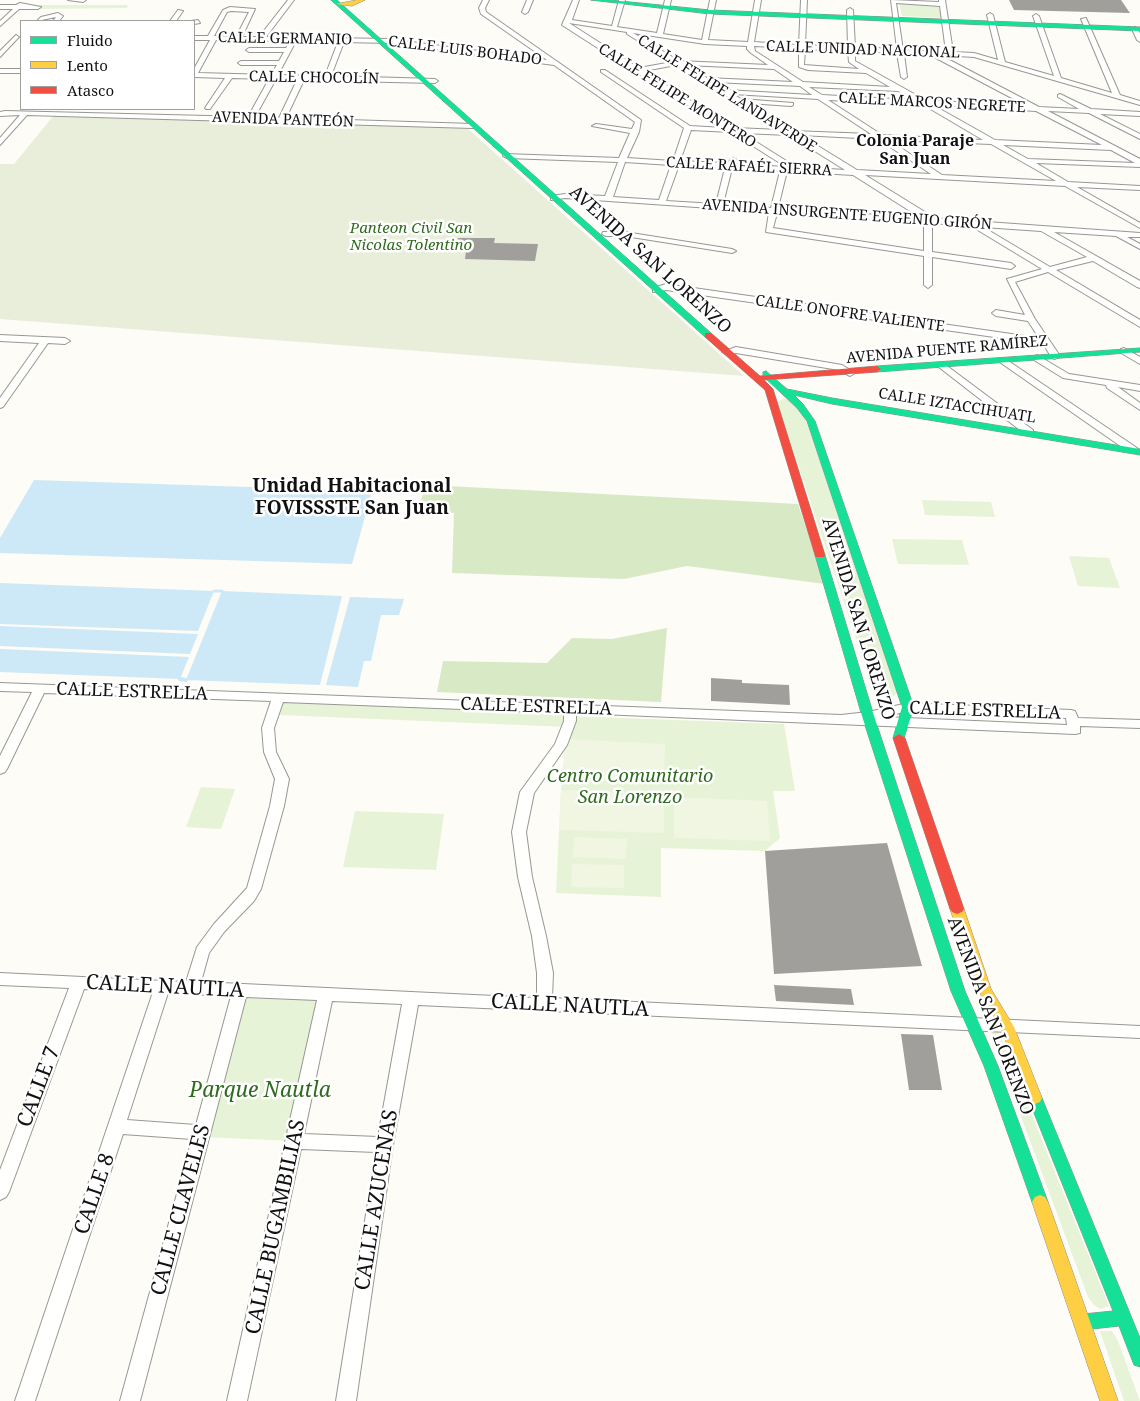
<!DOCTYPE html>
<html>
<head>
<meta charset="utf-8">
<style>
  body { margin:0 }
  #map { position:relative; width:1140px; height:1401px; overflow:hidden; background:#fdfcf7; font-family:"Noto Serif",serif }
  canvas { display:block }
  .legend { position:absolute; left:20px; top:20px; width:175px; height:90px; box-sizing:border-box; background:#fff; border:1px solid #a0a0a0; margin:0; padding:6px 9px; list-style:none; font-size:15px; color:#111 }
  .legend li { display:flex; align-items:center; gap:10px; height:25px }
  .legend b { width:25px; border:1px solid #a0a0a0 }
</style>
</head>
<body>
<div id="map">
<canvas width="1140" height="1401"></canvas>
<ul class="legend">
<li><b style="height:6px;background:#16e098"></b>Fluido</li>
<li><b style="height:6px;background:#ffcf43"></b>Lento</li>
<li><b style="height:6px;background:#f24e42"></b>Atasco</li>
</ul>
</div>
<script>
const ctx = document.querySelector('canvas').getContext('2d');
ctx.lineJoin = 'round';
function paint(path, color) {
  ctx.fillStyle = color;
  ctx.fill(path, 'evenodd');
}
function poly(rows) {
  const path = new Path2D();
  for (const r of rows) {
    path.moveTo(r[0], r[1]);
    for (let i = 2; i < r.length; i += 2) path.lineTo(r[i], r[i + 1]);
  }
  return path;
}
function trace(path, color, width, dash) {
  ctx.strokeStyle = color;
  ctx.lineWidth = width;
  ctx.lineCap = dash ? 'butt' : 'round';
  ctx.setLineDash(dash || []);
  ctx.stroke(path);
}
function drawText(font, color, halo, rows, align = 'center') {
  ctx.font = font + ' "Noto Serif",serif';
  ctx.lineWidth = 5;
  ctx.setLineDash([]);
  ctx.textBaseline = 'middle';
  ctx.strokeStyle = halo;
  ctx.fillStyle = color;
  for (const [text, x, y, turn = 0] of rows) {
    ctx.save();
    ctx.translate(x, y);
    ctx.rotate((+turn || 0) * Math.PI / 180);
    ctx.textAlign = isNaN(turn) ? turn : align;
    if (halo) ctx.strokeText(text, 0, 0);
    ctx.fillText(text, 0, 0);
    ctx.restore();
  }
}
paint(poly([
  [899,3,938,5,942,18,902,16],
  [39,5,128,5,127,8,35,9],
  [783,399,793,400,802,408,898,692,890,700,874,692,777,402],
  [922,500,991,502,995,517,925,515],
  [892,539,962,540,969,565,898,564],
  [1069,556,1109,558,1120,588,1078,586],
  [284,700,567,712,568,716,784,724,795,791,773,791,780,838,765,851,661,848,661,897,556,893,561,790,567,727,280,715],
  [201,787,235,789,221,829,186,827],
  [355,811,444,814,436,870,343,867],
  [240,991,326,995,294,1141,202,1137],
  [993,1031,998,1031,1109,1306,1100,1309,1094,1305,1088,1297,991,1036],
  [1100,1331,1112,1331,1118,1341,1140,1401,1124,1401]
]), '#e7f3d7');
paint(poly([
  [427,485,798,504,825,584,687,566,624,579,452,573,454,513,417,509],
  [667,628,661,702,437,692,443,661,547,663,572,638,612,639]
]), '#d8eac5');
paint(poly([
  [54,115,466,127,744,376,0,319,0,164,14,164]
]), '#e9eedb');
paint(poly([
  [566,739,665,744,664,783,562,779],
  [561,790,664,793,664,833,559,830],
  [674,797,767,801,770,841,674,838],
  [574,837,627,839,626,859,573,857],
  [572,864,624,865,624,888,571,887]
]), '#f0f6e1');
paint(poly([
  [34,480,372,491,352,564,0,553,0,538],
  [0,583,214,591,198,631,0,624],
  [222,591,342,596,320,685,186,680],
  [350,597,404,599,399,615,381,615,371,661,364,661,358,687,326,685],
  [0,626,198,634,190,654,0,646],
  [0,649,189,657,180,679,0,672]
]), '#cde8f7');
trace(poly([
  [214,591,222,591]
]), '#cde8f7', 3);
trace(poly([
  [180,679,186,680]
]), '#cde8f7', 4);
paint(poly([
  [1009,0,1121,0,1130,13,1014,10],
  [458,238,495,238,494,243,538,244,535,261,465,259,466,251,454,251],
  [711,678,742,680,742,683,789,685,790,705,711,701],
  [887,843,922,966,774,974,765,851],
  [774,985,851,989,854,1005,776,1001],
  [901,1034,933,1035,942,1090,909,1090]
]), '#a19f9c');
const street = poly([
  [68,0,86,0,83,2,68,0],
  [288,0,294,0,266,37,389,39,547,60,481,14,479,8,483,0,489,0,485,8,486,12,641,120,639,132,627,158,673,161,684,128,601,72,601,70,605,70,690,126,724,128,637,73,632,72,632,70,562,25,573,0,579,0,572,20,612,26,619,0,625,0,617,27,657,33,665,0,671,0,663,34,702,40,710,0,716,0,708,40,748,42,755,0,761,0,754,42,799,45,801,0,807,0,805,45,848,47,847,10,850,8,853,10,855,47,897,49,891,0,939,2,939,0,945,0,953,52,974,53,998,60,987,15,990,13,993,15,1005,62,1054,76,1033,16,1036,14,1039,16,1061,78,1112,93,1081,19,1086,18,1120,95,1140,101,1140,105,974,57,940,55,1039,107,1079,109,1058,97,1058,95,1060,94,1091,109,1140,112,1140,116,1100,114,1140,134,1140,139,1089,113,1048,111,1140,159,1140,167,1036,163,1068,182,1140,186,1140,190,1077,187,1140,223,1140,228,1065,186,865,175,925,212,931,218,1140,233,1140,237,1127,237,1140,244,1140,249,1116,236,1054,232,1140,281,1140,288,1137,287,1093,261,1056,270,1140,320,1140,327,1048,272,1015,282,1035,319,1060,356,1055,359,1052,358,1043,344,666,290,653,292,653,288,666,284,1039,338,1028,321,996,316,992,313,996,310,1025,315,1007,279,1042,269,971,226,932,223,932,252,1011,263,1015,266,1011,269,932,257,932,285,928,288,924,285,924,256,766,232,769,212,565,198,551,200,551,196,565,194,605,196,618,162,507,158,503,156,504,154,619,158,630,133,592,126,596,124,632,129,635,122,554,65,389,43,344,42,331,76,435,79,438,81,435,83,304,80,286,118,473,124,477,126,473,128,27,115,0,145,0,138,20,115,0,116,0,112,5,111,248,117,269,79,232,78,210,109,206,109,205,108,225,78,194,77,194,69,210,40,194,40,194,36,208,36,223,10,230,7,255,9,242,37,259,37,288,0],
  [896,3,940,6,946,52,903,50,896,3],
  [231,11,249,12,236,37,214,36,227,12,231,11],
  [569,23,627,32,627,34,672,62,639,68,569,23],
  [633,33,705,44,747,46,747,49,751,53,768,65,679,61,633,33],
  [216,40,290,41,286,48,249,48,246,50,249,52,284,52,279,61,241,61,238,63,241,65,277,65,271,75,198,73,216,40],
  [296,41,338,42,325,76,278,75,296,41],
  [754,46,799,48,799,67,808,70,866,73,890,87,803,82,755,51,754,46],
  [805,49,848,51,849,62,859,69,804,65,805,49],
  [855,51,897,53,901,77,904,79,907,77,904,54,933,55,934,57,1027,106,925,100,855,61,855,51],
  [676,65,781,130,734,128,644,71,676,65],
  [686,65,774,69,793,82,707,78,686,65],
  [276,79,297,80,279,118,255,117,276,79],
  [713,82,800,86,812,95,726,90,713,82],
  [809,87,898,91,914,100,822,95,809,87],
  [733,94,818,99,871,134,792,131,748,103,791,106,793,105,793,103,741,99,733,94],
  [828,100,922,104,983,140,882,135,828,100],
  [933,105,1036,111,1102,145,995,140,933,105],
  [691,130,731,132,786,167,734,164,737,160,733,158,727,163,680,161,691,130],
  [742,133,789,135,845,170,796,167,742,133],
  [800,135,878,139,931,174,857,170,800,135],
  [889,140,991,144,1056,181,942,175,889,140],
  [1003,145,1111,150,1135,163,1028,159,1003,145],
  [625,162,671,165,659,200,613,197,625,162],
  [679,165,725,168,716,204,666,201,679,165],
  [732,168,780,171,771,208,723,204,732,168],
  [787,171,853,175,921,218,778,208,787,171],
  [777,213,924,223,924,251,773,228,777,213],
  [983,227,1041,231,1087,257,1050,267,983,227],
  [527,0,533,0,528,12,525,14,522,12,527,0],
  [20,3,41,7,38,9,19,9,0,26,0,21,13,9,0,9,0,5,16,5,20,3],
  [178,10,183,11,176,21,170,21,178,10],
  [58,13,63,16,59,21,53,21,56,17,37,21,41,17,58,13],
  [198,20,200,23,194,24,194,21,191,21,198,20],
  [1135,27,1140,33,1140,42,1137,40,1132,29,1135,27],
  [16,35,19,37,18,38,0,57,0,51,16,35],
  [0,69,21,69,21,73,0,73,0,69],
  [603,232,625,232,732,249,736,251,732,253,625,236,606,236,602,234,603,232],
  [0,335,65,338,70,341,65,344,48,343,3,407,0,408,0,398,39,343,0,341,0,335],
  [736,347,842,365,855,373,850,376,839,370,736,353,727,355,722,352,736,347],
  [1124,348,1140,357,1140,364,1121,353,1121,349,1124,348],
  [1037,355,1069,374,1140,385,1140,391,1118,387,1140,403,1140,410,1107,388,1106,385,1063,378,1034,360,1032,358,1037,355],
  [1004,358,1137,448,1137,452,1129,452,1001,363,999,361,1004,358],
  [943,363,1033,430,1033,434,1025,434,940,368,938,366,943,363],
  [0,683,841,715,868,712,908,703,1071,710,1075,711,1078,718,1140,720,1140,728,1080,726,1080,733,1075,734,576,713,576,721,567,745,534,793,526,832,532,877,546,936,553,973,552,998,1140,1026,1140,1038,418,1005,393,1145,356,1401,336,1401,376,1152,301,1149,247,1401,227,1401,317,1000,246,997,140,1401,120,1401,192,1139,123,1134,35,1401,15,1401,153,992,84,989,9,1192,6,1197,0,1200,0,1170,69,988,0,985,0,973,186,982,197,947,214,924,247,888,270,806,275,779,264,752,262,728,271,701,44,693,7,769,5,772,0,774,0,756,32,692,0,691,0,683],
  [283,702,564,713,564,721,555,744,520,792,512,832,518,877,532,936,537,973,537,998,201,982,209,953,224,932,254,901,261,889,284,806,289,779,276,752,274,728,283,702],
  [908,711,1066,718,1067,725,883,717,908,711],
  [168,993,231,996,196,1125,127,1120,168,993],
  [332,1001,402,1004,378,1137,304,1134,332,1001]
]);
const fast = poly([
  [331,0,337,0,711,333,711,337,705,337,331,0],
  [591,0,610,0,710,10,1140,27,1140,31,710,14,591,0],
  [1140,348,1140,352,877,372,873,369,877,366,1140,348],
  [766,371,787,389,832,398,1140,449,1140,455,832,404,794,395,803,404,815,421,914,707,903,741,899,742,893,738,902,707,807,421,797,408,763,376,763,372,766,371],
  [820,552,825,555,874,716,965,991,998,1066,1048,1202,1045,1207,1040,1209,1035,1207,1032,1202,984,1066,951,991,862,716,815,555,820,552],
  [1035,1092,1040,1094,1042,1098,1140,1338,1140,1367,1134,1365,1119,1326,1083,1330,1077,1328,1075,1322,1077,1316,1083,1314,1113,1311,1028,1098,1030,1094,1035,1092]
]);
const slow = poly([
  [357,0,365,0,352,6,336,4,357,0],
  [957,904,962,906,964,909,991,989,1014,1027,1042,1098,1040,1102,1035,1104,1030,1102,1001,1029,978,990,950,909,952,906,957,904],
  [1040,1195,1045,1197,1048,1202,1118,1401,1100,1401,1032,1202,1035,1197,1040,1195]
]);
const jam = poly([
  [705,333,711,333,760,376,877,366,881,369,877,372,764,380,773,389,825,555,824,557,816,557,815,555,765,390,705,337,705,333],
  [899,734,905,738,964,909,962,912,957,914,952,912,950,909,893,738,899,734]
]);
trace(street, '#979795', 2);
trace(fast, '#8e8d8b', 1);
trace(slow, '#8e8d8b', 1);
trace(jam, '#8e8d8b', 1);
paint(street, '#fffffe');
paint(fast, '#16e098');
paint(slow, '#ffcf43');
paint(jam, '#f24e42');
drawText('15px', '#111', '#fff', [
  ["CALLE GERMANIO",285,39,1],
  ["CALLE UNIDAD NACIONAL",863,50,2],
  ["CALLE LUIS BOHADO",465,51,7],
  ["CALLE CHOCOLÍN",314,78,1],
  ["CALLE FELIPE LANDAVERDE",727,94,32],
  ["CALLE FELIPE MONTERO",677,96,32],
  ["CALLE MARCOS NEGRETE",932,103,3],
  ["AVENIDA PANTEÓN",283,120,2],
  ["CALLE RAFAÉL SIERRA",749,167,3],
  ["AVENIDA INSURGENTE EUGENIO GIRÓN",847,215,4],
  ["CALLE ONOFRE VALIENTE",850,314,8],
  ["AVENIDA PUENTE RAMÍREZ",947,350,-5],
  ["CALLE IZTACCIHUATL",957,406,9]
]);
drawText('italic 15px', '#2f6b1f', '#fff', [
  ["Panteon Civil San",411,229],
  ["Nicolas Tolentino",411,246]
]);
drawText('bold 16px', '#111', '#fff', [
  ["Colonia Paraje",915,141],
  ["San Juan",915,159]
]);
drawText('18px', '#111', '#fff', [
  ["AVENIDA SAN LORENZO",650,260,42],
  ["AVENIDA SAN LORENZO",858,619,73],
  ["CALLE ESTRELLA",132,692,2],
  ["CALLE ESTRELLA",536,707,2],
  ["CALLE ESTRELLA",985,711,2],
  ["AVENIDA SAN LORENZO",990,1016,69]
]);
drawText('italic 18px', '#2f6b1f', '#fff', [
  ["Centro Comunitario",630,777],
  ["San Lorenzo",630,798]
]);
drawText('bold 19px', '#111', '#fff', [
  ["Unidad Habitacional",352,487],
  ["FOVISSSTE San Juan",352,509]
]);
drawText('21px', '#111', '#fff', [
  ["CALLE NAUTLA",165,987,3],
  ["CALLE NAUTLA",570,1006,3],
  ["CALLE 7",39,1087,-69],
  ["CALLE 8",95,1194,-71],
  ["CALLE AZUCENAS",377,1200,-81],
  ["CALLE CLAVELES",181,1210,-75],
  ["CALLE BUGAMBILIAS",276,1227,-78]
]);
drawText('italic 21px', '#2f6b1f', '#fff', [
  ["Parque Nautla",260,1091]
]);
</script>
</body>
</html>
